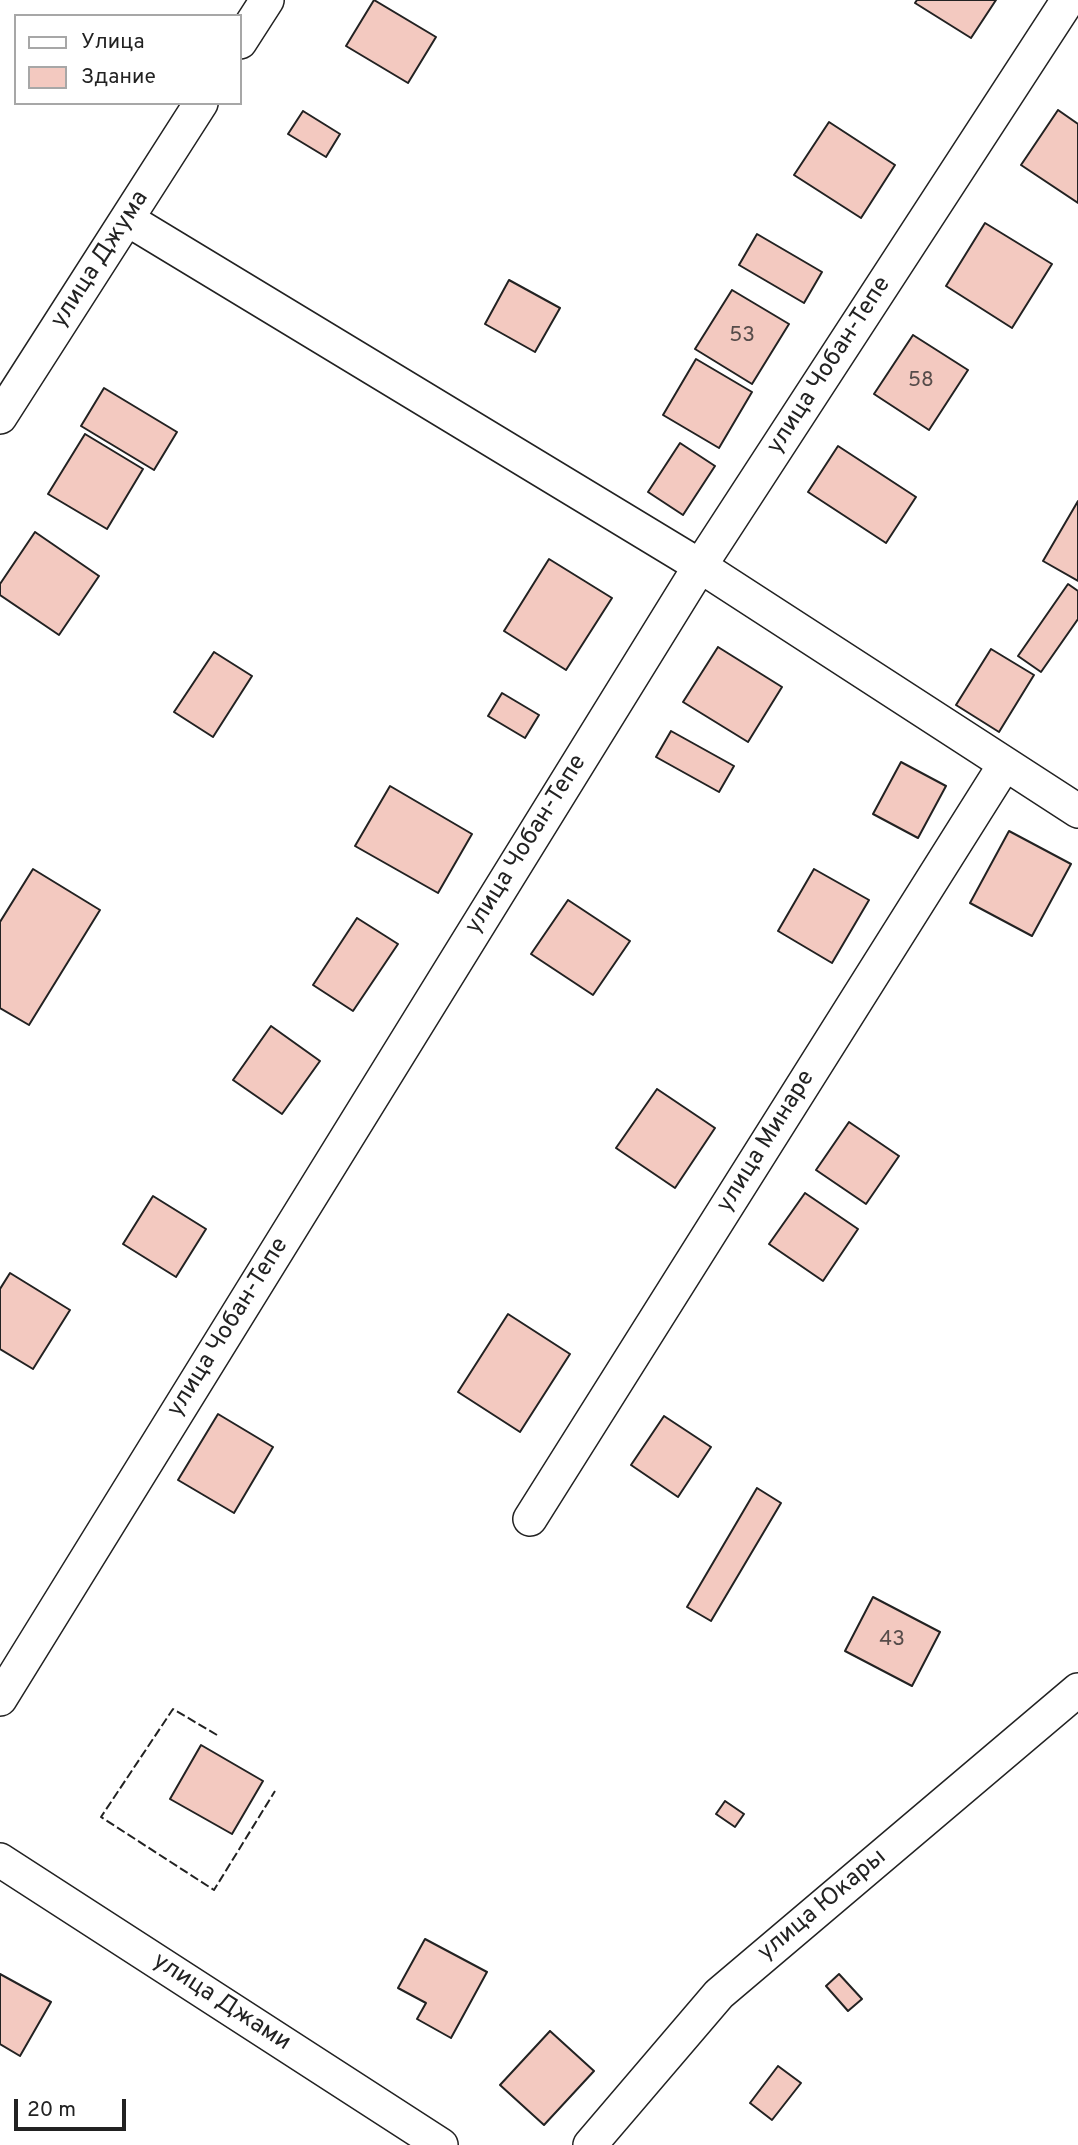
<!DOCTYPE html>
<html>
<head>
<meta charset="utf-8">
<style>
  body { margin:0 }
  #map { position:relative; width:1078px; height:2145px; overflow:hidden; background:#fff; font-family:Overpass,sans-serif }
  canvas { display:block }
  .legend { position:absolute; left:14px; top:14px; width:228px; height:91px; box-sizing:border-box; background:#fff; border:2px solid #a7a7a7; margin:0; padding:9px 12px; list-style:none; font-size:21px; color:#222 }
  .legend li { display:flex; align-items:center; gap:14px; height:35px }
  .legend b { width:35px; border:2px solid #a7a7a7 }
  .scale { position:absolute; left:14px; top:2099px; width:112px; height:32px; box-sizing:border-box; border:4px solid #222; border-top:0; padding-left:9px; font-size:21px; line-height:24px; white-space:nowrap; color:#222; -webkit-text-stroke:5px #fff; paint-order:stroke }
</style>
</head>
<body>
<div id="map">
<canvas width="1078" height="2145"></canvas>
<ul class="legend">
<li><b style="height:9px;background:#fff"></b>Улица</li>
<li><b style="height:19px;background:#f3c9c0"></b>Здание</li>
</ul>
<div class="scale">20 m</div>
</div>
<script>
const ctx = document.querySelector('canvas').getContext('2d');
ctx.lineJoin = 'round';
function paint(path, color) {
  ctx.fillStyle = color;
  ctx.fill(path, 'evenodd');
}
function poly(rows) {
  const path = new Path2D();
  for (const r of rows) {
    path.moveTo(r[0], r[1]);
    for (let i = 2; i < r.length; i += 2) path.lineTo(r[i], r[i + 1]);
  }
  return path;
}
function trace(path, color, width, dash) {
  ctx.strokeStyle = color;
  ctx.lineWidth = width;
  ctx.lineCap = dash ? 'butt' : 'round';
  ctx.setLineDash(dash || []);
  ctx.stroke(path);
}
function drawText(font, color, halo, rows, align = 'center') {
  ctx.font = font + ' Overpass,sans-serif';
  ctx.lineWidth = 5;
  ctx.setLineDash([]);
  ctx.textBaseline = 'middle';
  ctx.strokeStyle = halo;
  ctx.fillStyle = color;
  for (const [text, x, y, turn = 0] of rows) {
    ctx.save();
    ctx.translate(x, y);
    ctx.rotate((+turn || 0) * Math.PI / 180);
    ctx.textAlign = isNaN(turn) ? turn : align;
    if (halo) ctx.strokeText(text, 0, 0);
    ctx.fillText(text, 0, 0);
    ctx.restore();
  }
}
const building = poly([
  [374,0,436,37,408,83,346,46,374,0],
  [917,0,996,0,971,38,915,3,917,0],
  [1058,110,1078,124,1078,203,1021,165,1058,110],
  [303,111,340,134,326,157,288,134,303,111],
  [829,122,895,165,861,218,794,175,829,122],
  [985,223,1052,264,1012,328,946,286,985,223],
  [757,234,822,272,804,303,739,265,757,234],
  [509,280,560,308,535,352,485,324,509,280],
  [732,290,789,324,752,384,695,349,732,290],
  [913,335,968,370,929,430,874,394,913,335],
  [696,359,752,392,719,448,663,415,696,359],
  [104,388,177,432,154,470,81,426,104,388],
  [85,434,143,469,107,529,48,494,85,434],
  [680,443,715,466,683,515,648,492,680,443],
  [838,446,916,497,886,543,808,492,838,446],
  [1078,501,1078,581,1043,561,1078,501],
  [35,532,99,576,59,635,0,595,0,584,35,532],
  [549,559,612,598,566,670,504,631,549,559],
  [1068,584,1078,591,1078,619,1041,672,1018,656,1068,584],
  [718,647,782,687,748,742,683,702,718,647],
  [991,649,1034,675,999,732,956,705,991,649],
  [214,652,252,676,213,737,174,712,214,652],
  [502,693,539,715,525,738,488,716,502,693],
  [671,731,734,766,719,792,656,757,671,731],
  [901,762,946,786,918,838,873,814,901,762],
  [390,786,472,834,438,893,355,846,390,786],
  [1009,831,1071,864,1032,936,970,903,1009,831],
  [33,869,100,910,29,1025,0,1008,0,922,33,869],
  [814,869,869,900,832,963,778,931,814,869],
  [568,900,630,941,593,995,531,954,568,900],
  [357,918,398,944,353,1011,313,985,357,918],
  [271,1026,320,1061,282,1114,233,1080,271,1026],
  [657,1089,715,1128,675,1188,616,1148,657,1089],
  [849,1122,899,1156,866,1204,816,1170,849,1122],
  [805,1193,858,1229,823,1281,769,1244,805,1193],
  [153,1196,206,1229,176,1277,123,1244,153,1196],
  [10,1273,70,1310,33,1369,0,1349,0,1289,10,1273],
  [508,1314,570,1354,520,1432,458,1392,508,1314],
  [218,1414,273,1447,234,1513,178,1480,218,1414],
  [664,1416,711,1447,678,1497,631,1465,664,1416],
  [757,1488,781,1503,711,1621,687,1607,757,1488],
  [873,1597,940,1632,912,1686,845,1651,873,1597],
  [201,1745,263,1781,232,1834,170,1799,201,1745],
  [725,1801,744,1814,735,1827,716,1814,725,1801],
  [425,1939,487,1972,451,2038,417,2019,426,2003,398,1988,425,1939],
  [0,1974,51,2002,20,2056,0,2044,0,1974],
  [839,1974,862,1999,848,2011,826,1986,839,1974],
  [550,2031,594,2071,544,2125,500,2085,550,2031],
  [778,2066,801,2083,772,2120,750,2103,778,2066]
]);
paint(building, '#f3c9c0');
trace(building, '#222', 2);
const minor = poly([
  [240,42,267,0],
  [127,219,700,566,1078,811],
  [0,417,201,103],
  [530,1519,1005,764],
  [0,1699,700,566,1068,0],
  [0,1860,441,2145],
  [590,2145,719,1994,1078,1690]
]);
trace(minor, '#222', 36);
trace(minor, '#fff', 33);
trace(poly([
  [217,1735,173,1709,101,1817,214,1890,275,1791]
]), '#222', 2, [9, 3.5]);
drawText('21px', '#564c4a', null, [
  ["53",742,337],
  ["58",921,382],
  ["43",892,1641]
]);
drawText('24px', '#222', '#fff', [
  ["улица Джума",101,260,-57],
  ["улица Чобан-Тепе",830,366,-57],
  ["улица Чобан-Тепе",527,845,-58],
  ["улица Минаре",767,1142,-58],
  ["улица Чобан-Тепе",229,1328,-58],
  ["улица Юкары",823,1906,-40],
  ["улица Джами",221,2003,33]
]);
</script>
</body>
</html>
